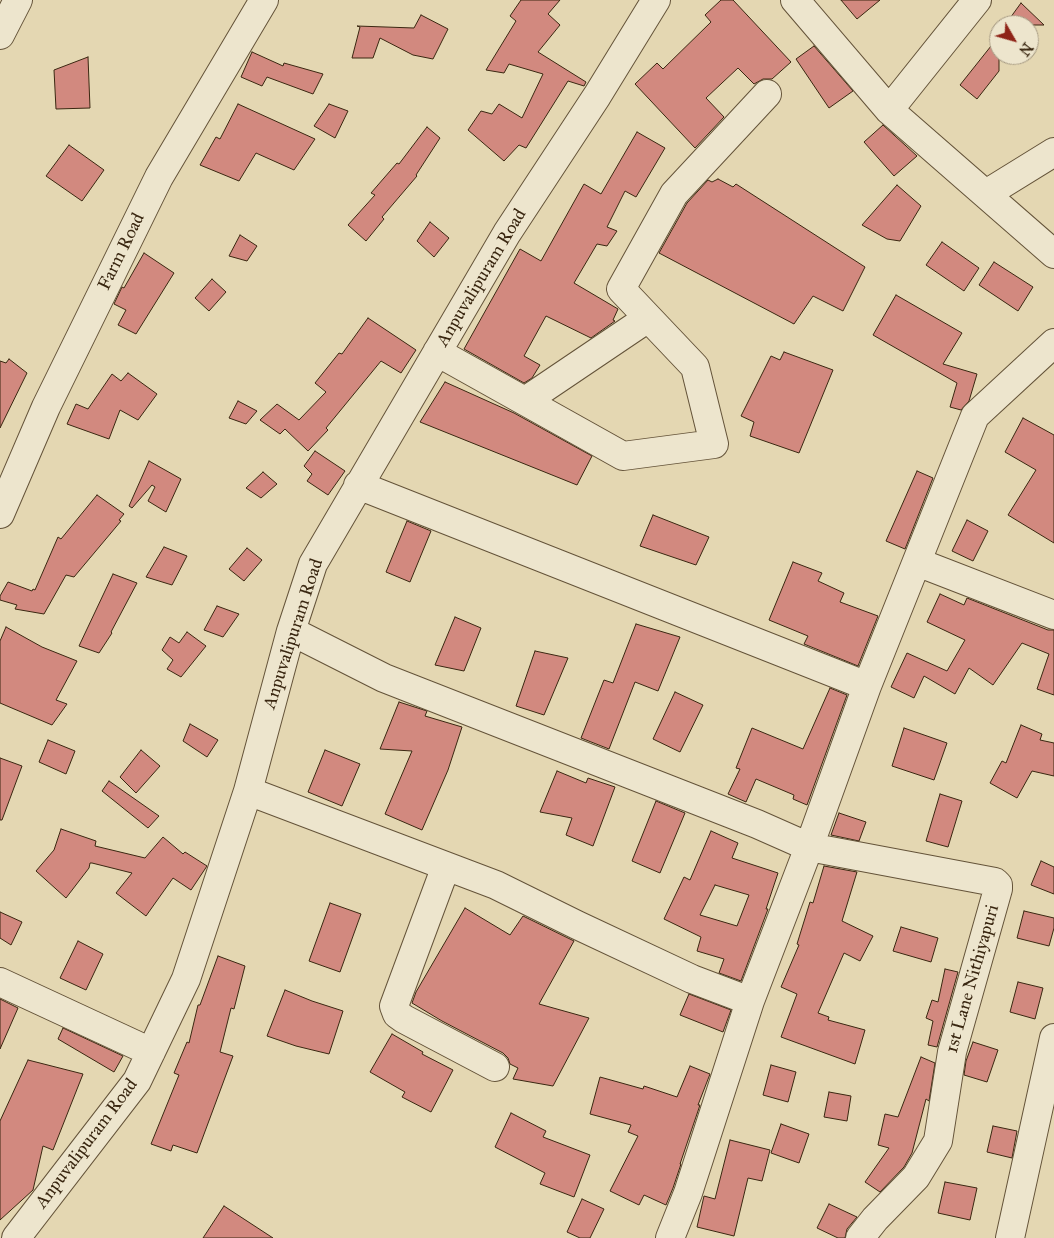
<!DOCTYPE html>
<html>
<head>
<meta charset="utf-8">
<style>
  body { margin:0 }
  #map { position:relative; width:1054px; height:1238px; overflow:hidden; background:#e4d7b2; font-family:"IM FELL Great Primer",serif }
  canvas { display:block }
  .north { position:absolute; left:989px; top:15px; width:50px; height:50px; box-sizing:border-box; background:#ede5cd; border:1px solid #a59982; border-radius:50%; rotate:128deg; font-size:14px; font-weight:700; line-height:20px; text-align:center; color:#3a2711 }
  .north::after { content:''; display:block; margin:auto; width:18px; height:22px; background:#8f2418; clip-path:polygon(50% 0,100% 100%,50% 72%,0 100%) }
</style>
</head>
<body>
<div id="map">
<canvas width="1054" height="1238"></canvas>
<div class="north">N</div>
</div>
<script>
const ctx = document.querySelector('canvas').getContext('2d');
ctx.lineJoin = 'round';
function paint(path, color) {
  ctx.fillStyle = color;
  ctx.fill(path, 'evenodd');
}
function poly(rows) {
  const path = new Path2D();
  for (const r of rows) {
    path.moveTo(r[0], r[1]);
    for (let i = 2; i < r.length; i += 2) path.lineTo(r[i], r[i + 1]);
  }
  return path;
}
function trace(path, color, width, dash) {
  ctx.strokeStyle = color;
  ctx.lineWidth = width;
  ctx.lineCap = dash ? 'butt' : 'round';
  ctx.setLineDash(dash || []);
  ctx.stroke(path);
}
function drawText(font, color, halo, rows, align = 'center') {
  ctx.font = font + ' "IM FELL Great Primer",serif';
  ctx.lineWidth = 4.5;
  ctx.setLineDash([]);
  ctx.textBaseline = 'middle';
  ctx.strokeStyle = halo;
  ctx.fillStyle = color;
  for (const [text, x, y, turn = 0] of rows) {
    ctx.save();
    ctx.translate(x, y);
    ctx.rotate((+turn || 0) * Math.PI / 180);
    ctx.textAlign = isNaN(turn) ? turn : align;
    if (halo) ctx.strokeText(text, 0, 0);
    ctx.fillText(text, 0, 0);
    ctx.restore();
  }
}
const building = poly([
  [521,0,560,0,548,14,560,25,538,52,586,82,584,86,568,81,526,148,519,145,504,161,468,130,481,111,492,114,499,104,522,118,543,74,509,64,504,73,486,70,516,21,510,16,521,0],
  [721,0,733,0,791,62,772,79,763,79,754,84,738,68,706,98,724,117,695,148,635,84,657,63,663,69,711,22,705,15,721,0],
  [841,0,880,0,857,19,841,0],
  [1021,3,1044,25,1005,25,1021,3],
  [421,15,448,29,433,59,413,55,380,38,373,58,352,58,360,27,357,26,414,28,421,15],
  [999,36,999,71,977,99,960,85,999,36],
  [814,46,853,91,829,108,796,59,814,46],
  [252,52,283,66,284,63,323,74,313,94,267,77,262,86,241,77,252,52],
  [88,57,90,108,56,109,54,70,88,57],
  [238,104,315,139,294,170,256,153,239,181,200,165,216,137,220,139,238,104],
  [329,104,348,111,335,138,314,126,329,104],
  [883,125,917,156,894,176,864,142,883,125],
  [427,127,440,138,416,175,417,176,382,217,384,219,366,241,348,225,375,195,371,193,397,163,399,164,427,127],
  [637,132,665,148,636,197,625,191,607,227,617,231,607,246,597,244,574,283,618,309,613,320,615,321,591,338,546,316,524,356,540,365,532,378,524,383,464,349,520,249,541,261,584,184,601,194,637,132],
  [69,145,104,170,82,201,46,176,69,145],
  [718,179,733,187,736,184,865,267,843,311,813,296,794,324,659,253,687,203,708,180,712,182,718,179],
  [897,185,921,206,900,241,887,239,862,225,897,185],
  [430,222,449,238,434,257,417,241,430,222],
  [240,235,257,246,247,261,229,256,240,235],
  [942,242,979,268,964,291,926,265,942,242],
  [144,253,174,273,136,334,118,325,126,310,114,304,122,287,124,288,144,253],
  [994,262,1033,287,1018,311,979,285,994,262],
  [212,279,226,292,209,311,195,298,212,279],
  [896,295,962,333,943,364,977,374,969,401,961,410,950,407,957,383,873,335,896,295],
  [368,318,416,350,401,373,381,361,326,428,328,430,308,451,285,429,280,434,260,420,277,404,299,420,326,392,315,383,339,353,342,354,368,318],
  [784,352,833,370,799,453,750,436,754,422,741,416,771,356,780,360,784,352],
  [9,359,27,373,0,428,0,361,6,363,9,359],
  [128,373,157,394,138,420,120,410,109,439,67,424,76,404,88,409,112,374,121,381,128,373],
  [445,382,514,413,592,456,577,485,420,422,445,382],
  [238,401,257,411,246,424,229,418,238,401],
  [1023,418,1054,435,1054,543,1008,515,1036,470,1005,452,1023,418],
  [315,451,345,471,328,495,307,481,312,474,304,466,315,451],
  [149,461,181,479,166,512,148,501,155,487,152,485,132,508,129,506,149,461],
  [917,471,933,478,905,549,886,541,917,471],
  [263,472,277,484,261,498,246,488,263,472],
  [97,495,124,514,119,520,121,521,74,577,66,575,44,614,15,609,17,605,0,600,0,596,8,582,32,591,33,589,35,590,58,537,61,539,97,495],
  [653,515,709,537,696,565,640,546,653,515],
  [967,520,988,531,973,561,952,551,967,520],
  [407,521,431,531,410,582,386,572,407,521],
  [164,547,187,556,172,585,146,577,164,547],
  [247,548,262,560,244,581,229,569,247,548],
  [793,562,822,573,818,581,844,593,840,602,878,616,858,666,804,644,808,636,769,620,793,562],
  [113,574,137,583,111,632,112,633,99,653,79,646,113,574],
  [940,594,964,605,967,598,1048,630,1054,630,1054,695,1037,689,1049,654,1022,643,993,685,969,668,955,694,924,676,914,698,891,687,907,653,947,671,965,640,927,622,940,594],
  [217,606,239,614,223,637,204,630,217,606],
  [455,617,481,628,464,671,435,665,455,617],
  [636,624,680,637,658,691,635,682,609,749,581,738,604,680,613,683,636,624],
  [6,627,42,647,77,661,56,700,67,704,52,725,0,703,0,641,6,627],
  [187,632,206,646,181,677,167,669,173,660,162,650,170,637,179,643,187,632],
  [535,651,568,658,544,715,516,706,535,651],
  [830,688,847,695,807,805,793,799,794,795,756,779,746,802,728,794,740,769,736,768,752,728,803,749,830,688],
  [675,692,703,705,680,752,653,739,675,692],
  [399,702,427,711,425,716,462,727,448,770,422,830,385,814,412,751,380,749,399,702],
  [190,724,218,740,207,757,183,741,190,724],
  [1021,725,1042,734,1040,740,1054,743,1054,776,1032,771,1017,798,990,783,1002,761,1006,763,1021,725],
  [904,728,947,743,934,780,892,766,904,728],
  [48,740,75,751,66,774,39,762,48,740],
  [141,750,160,766,136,793,120,777,141,750],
  [325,750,360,764,342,806,308,792,325,750],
  [0,758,22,766,2,820,0,820,0,758],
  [557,771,586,783,588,778,615,787,593,846,566,835,572,818,540,812,557,771],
  [109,781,159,816,148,828,102,791,109,781],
  [940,794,962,801,948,847,926,841,940,794],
  [656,801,685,813,660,873,632,861,656,801],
  [839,813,866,822,859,841,831,835,839,813],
  [61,829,96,841,95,846,145,858,163,837,183,854,185,852,207,866,191,890,173,878,146,916,116,893,132,873,92,863,90,863,89,868,66,898,36,871,54,850,61,829],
  [711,831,738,843,732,858,778,873,766,909,768,909,741,981,719,973,724,959,697,951,701,937,664,919,684,877,690,880,711,831],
  [715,885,749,895,737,926,700,915,715,885],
  [1041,861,1054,867,1054,894,1031,885,1041,861],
  [824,866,857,872,842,921,873,936,860,961,844,953,818,1013,829,1017,828,1020,865,1030,855,1064,781,1037,797,994,781,987,799,945,797,944,810,902,813,903,824,866],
  [330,903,361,914,340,972,309,961,330,903],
  [465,908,510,935,523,916,574,941,539,1004,589,1018,553,1086,513,1079,518,1068,510,1064,508,1058,503,1053,442,1021,412,1003,416,992,465,908],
  [1024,911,1054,918,1054,928,1049,946,1017,938,1024,911],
  [0,912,22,922,11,945,0,938,0,912],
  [901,927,938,938,931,962,893,951,901,927],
  [78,941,103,954,86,990,60,978,78,941],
  [218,956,245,966,234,1009,231,1008,220,1052,233,1056,197,1153,173,1145,171,1151,151,1144,179,1075,174,1073,187,1042,189,1043,198,1005,200,1005,218,956],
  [945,969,958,972,937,1047,928,1045,933,1021,926,1018,932,1000,938,1002,945,969],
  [1018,982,1043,988,1035,1019,1010,1012,1018,982],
  [285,990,312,1001,343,1011,329,1054,296,1046,267,1036,285,990],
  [689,994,731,1010,723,1032,680,1015,689,994],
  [0,999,18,1008,0,1049,0,999],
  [63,1028,123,1056,114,1072,58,1039,63,1028],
  [392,1034,423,1052,422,1054,453,1070,431,1112,402,1097,405,1092,370,1072,392,1034],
  [973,1042,998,1050,987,1082,964,1075,966,1061,973,1042],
  [921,1057,935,1063,929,1101,926,1099,912,1153,904,1167,880,1192,865,1182,889,1148,878,1145,885,1114,898,1117,921,1057],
  [28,1060,83,1074,53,1150,43,1146,33,1190,0,1220,0,1121,28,1060],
  [771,1065,796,1072,788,1102,763,1095,771,1065],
  [690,1066,710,1074,698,1105,700,1105,680,1164,681,1164,673,1188,666,1205,644,1195,639,1205,610,1191,638,1136,628,1132,631,1125,590,1114,600,1077,643,1089,644,1086,677,1097,690,1066],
  [829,1092,851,1096,847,1121,824,1117,829,1092],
  [511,1113,546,1131,543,1137,590,1155,574,1197,540,1184,545,1173,495,1147,511,1113],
  [781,1124,809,1134,799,1163,771,1153,781,1124],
  [993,1126,1017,1131,1012,1158,987,1152,993,1126],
  [730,1140,770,1150,762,1181,748,1178,734,1236,697,1227,704,1196,715,1199,730,1140],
  [945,1182,977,1188,970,1220,938,1213,945,1182],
  [582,1199,604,1209,590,1238,580,1238,567,1232,582,1199],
  [829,1204,857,1217,847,1229,845,1238,838,1238,817,1228,829,1204],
  [224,1206,273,1238,203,1238,224,1206]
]);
paint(building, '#d2897f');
trace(building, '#3a2711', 1);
const minor = poly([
  [795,0,889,110,1054,254],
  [0,35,18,0],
  [889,110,977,0],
  [986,194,1054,152],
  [437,352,623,456,714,444,695,367,621,289,674,194,767,94],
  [525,401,648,318],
  [358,485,867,686],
  [0,514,46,407,159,177,264,0],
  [917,562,1054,615],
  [291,631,384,678,757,824,809,847,995,882,998,885,998,889,952,1052,938,1141,916,1177,875,1219,860,1238],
  [248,791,496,885,577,925,692,979,750,1001],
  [446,866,394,1006,397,1014,404,1019,495,1067],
  [0,982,151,1052],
  [16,1238,137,1081,186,979,248,791,291,631,313,564,507,233,597,96,656,0],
  [670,1238,688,1193,750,1001,809,847,867,686,975,416,1054,343],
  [1010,1238,1054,1038]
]);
trace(minor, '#645339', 30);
trace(minor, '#ede5cd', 28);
drawText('18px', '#3a2711', '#ede5cd', [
  ["Farm Road",122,252,-64],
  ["Anpuvalipuram Road",482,278,-59],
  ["Anpuvalipuram Road",294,634,-72],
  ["1st Lane Nithiyapuri",973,979,-74],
  ["Anpuvalipuram Road",87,1144,-53]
]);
</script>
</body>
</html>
